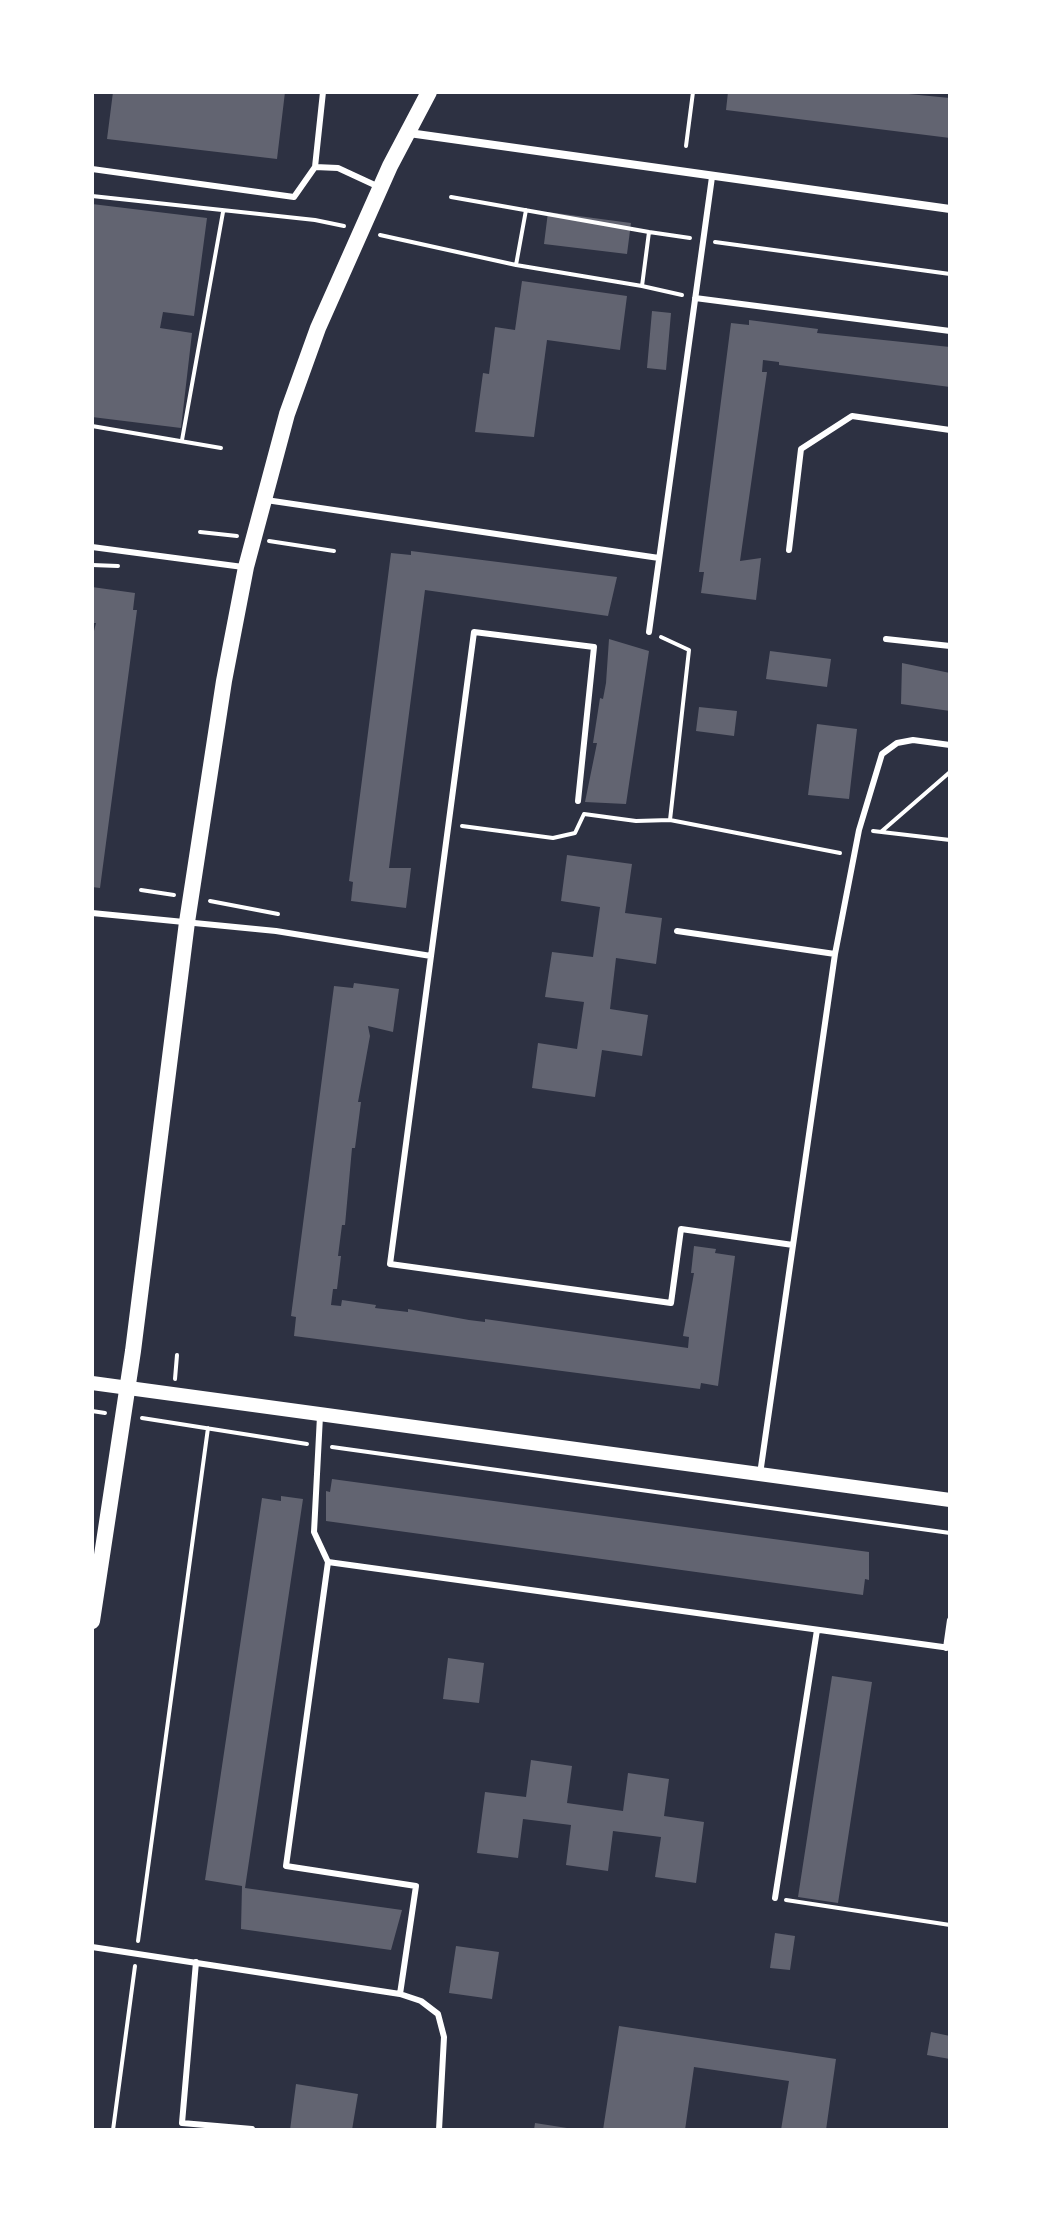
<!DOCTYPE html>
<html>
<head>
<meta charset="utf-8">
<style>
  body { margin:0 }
  #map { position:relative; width:1042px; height:2222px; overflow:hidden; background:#2d3142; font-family:Inter,sans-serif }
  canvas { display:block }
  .frame { position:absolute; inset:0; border:94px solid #fff; pointer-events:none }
</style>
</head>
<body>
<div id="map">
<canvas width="1042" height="2222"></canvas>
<div class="frame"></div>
</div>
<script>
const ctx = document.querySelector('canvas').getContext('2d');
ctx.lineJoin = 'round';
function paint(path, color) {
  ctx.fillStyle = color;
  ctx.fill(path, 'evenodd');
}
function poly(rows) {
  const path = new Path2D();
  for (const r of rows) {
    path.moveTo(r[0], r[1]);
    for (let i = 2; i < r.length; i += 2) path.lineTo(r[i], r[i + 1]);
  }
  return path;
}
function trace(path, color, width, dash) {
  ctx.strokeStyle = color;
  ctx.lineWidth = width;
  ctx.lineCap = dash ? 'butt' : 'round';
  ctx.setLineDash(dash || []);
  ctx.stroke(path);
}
paint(poly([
  [113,92,285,92,277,159,107,139],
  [728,92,888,92,950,98,950,138,726,110],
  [92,204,207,218,194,316,163,312,160,328,192,333,181,428,92,417],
  [548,212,631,223,627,254,544,244],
  [522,281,627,296,620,350,547,340,534,437,475,432,483,373,489,374,495,327,515,330],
  [652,311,671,313,666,370,647,368],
  [749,320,818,329,817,333,950,347,950,387,779,365,779,362,763,360,762,372,767,372,740,561,761,558,756,600,701,593,704,572,699,572,731,323,749,325],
  [411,551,617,577,608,616,425,590,389,868,411,868,406,908,351,901,353,882,349,881,391,553,411,555],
  [92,587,135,593,133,610,137,610,100,888,92,887,92,639,96,623,92,623],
  [609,639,649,651,626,804,585,802,597,743,593,743,600,698,603,699,606,683],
  [770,651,831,659,827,687,766,679],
  [902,663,950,673,950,711,901,704],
  [699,707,737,711,734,736,696,731],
  [817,724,857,729,849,799,808,795],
  [567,855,632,864,625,913,662,918,656,964,616,958,610,1009,648,1015,642,1056,602,1050,595,1097,532,1088,538,1043,577,1049,584,1002,545,997,552,952,593,957,600,907,561,901],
  [354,983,399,989,393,1032,368,1026,370,1036,358,1102,361,1102,355,1148,352,1148,345,1225,342,1225,338,1256,341,1256,337,1289,333,1289,331,1305,341,1306,342,1300,376,1305,375,1308,408,1312,408,1309,469,1320,485,1322,485,1319,688,1348,689,1337,683,1336,694,1273,691,1273,694,1246,716,1249,715,1253,735,1256,718,1386,701,1383,700,1389,294,1336,296,1317,291,1316,334,986,353,988],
  [332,1479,869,1552,869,1580,865,1579,863,1595,326,1521,326,1491,330,1492],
  [281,1496,303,1499,245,1888,402,1910,391,1950,241,1929,242,1886,205,1880,262,1498,281,1501],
  [448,1658,484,1663,479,1703,443,1699],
  [832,1676,872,1682,838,1903,798,1897],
  [531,1760,572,1766,567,1803,623,1811,628,1773,669,1779,664,1816,704,1822,696,1883,655,1877,661,1837,613,1831,608,1871,566,1865,571,1825,523,1819,518,1858,477,1853,485,1792,526,1797],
  [775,1933,795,1936,790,1970,770,1968],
  [456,1946,499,1952,492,1999,449,1993],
  [619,2026,836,2059,826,2130,781,2130,789,2081,694,2067,685,2130,603,2130],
  [931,2032,950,2036,950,2059,927,2055],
  [296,2084,358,2094,352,2130,290,2130],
  [535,2123,567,2128,566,2130,534,2130]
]), '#626471');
trace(poly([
  [686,146,693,92],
  [92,196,315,220,344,226],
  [451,197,649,232],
  [380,235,516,265,642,286,649,232,690,238],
  [715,242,950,274],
  [516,265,526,210],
  [642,286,682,295],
  [92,426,221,448],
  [182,440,223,212],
  [200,532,237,536],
  [269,541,334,551],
  [92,565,118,566],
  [661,637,689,650,670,820],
  [462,826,553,838,575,833,584,814,636,821,670,820,840,853],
  [873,831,950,840],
  [882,831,950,772],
  [141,890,174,895],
  [210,901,278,914],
  [175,1379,177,1355],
  [92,1411,105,1413],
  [142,1418,307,1444],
  [332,1447,950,1533],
  [786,1900,950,1925],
  [138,1941,208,1428],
  [113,2130,135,1966]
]), '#fff', 4);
trace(poly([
  [315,167,338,168,379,187],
  [92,169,294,197,315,167,323,92],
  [695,298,950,331],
  [266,500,659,558],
  [92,547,243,567],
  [789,550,801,449,852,416,950,430],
  [649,632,712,177],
  [886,639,950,646],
  [92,913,276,931,431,956,390,1264,671,1303,681,1229,793,1245],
  [677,931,835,954],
  [431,956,474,632,594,647,578,801],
  [320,1416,314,1532,328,1562,286,1866,416,1886,400,1994],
  [760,1474,835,954,859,830,882,754,897,743,913,740,950,745],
  [328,1562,950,1648],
  [946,1648,950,1620],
  [775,1898,817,1630],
  [92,1947,400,1994,421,2001,438,2014,444,2037,439,2130],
  [196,1962,182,2123,252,2129]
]), '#fff', 6);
trace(poly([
  [409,133,950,209]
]), '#fff', 8);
trace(poly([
  [92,1383,950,1500]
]), '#fff', 14);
trace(poly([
  [92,1621,133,1351,187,922,224,681,246,567,287,414,318,328,390,166,429,92]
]), '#fff', 16);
</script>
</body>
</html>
